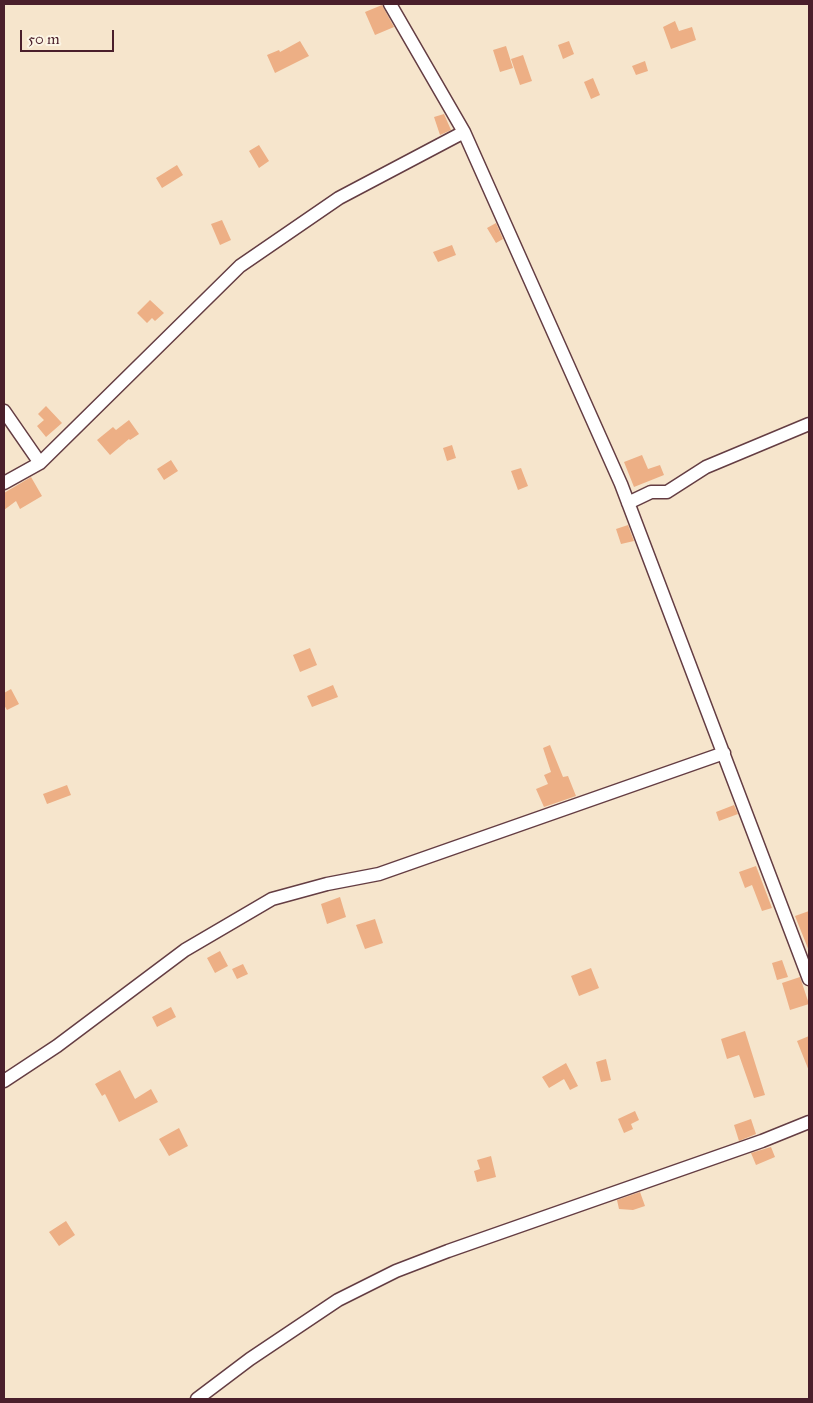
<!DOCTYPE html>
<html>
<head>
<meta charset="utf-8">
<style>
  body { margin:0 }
  #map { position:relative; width:813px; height:1403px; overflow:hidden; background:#f6e5cc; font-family:"IM FELL Great Primer",serif }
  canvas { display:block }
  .frame { position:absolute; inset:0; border:5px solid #4a1f2b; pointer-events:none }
  .scale { position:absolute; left:20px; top:30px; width:94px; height:22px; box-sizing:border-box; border:2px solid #4a1f2b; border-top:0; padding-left:6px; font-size:15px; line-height:18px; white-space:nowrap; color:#4a1f2b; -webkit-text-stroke:4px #fcf5e5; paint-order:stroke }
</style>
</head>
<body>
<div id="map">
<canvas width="813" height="1403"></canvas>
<div class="frame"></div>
<div class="scale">50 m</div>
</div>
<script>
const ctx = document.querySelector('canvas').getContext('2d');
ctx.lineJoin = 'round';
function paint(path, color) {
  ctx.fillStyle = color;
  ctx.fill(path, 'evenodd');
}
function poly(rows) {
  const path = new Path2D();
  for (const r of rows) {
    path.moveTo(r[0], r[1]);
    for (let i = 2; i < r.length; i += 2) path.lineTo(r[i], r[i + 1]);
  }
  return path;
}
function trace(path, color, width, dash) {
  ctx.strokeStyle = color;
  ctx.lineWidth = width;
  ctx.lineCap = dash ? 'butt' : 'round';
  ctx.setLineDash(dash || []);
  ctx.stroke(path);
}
paint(poly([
  [382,5,394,27,375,35,365,12],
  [675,21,679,31,692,27,696,40,671,49,663,27],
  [300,41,309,56,275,73,267,55,279,50,280,52],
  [569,41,574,54,563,59,558,45],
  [506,46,513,68,500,72,493,50],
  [523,55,532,81,520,85,511,59],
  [645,61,648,71,636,75,632,66],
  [593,78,600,95,591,99,584,82],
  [444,114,451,130,440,135,434,117],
  [259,145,269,161,259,168,249,151],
  [177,165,183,175,162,188,156,178],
  [222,220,231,240,220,245,211,224],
  [496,223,503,239,496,243,487,228],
  [452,245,456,255,438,262,433,252],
  [150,300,164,313,155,321,152,318,147,323,137,313],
  [46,406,62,423,46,437,37,426,44,420,38,414],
  [129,420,139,434,130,440,129,439,110,455,97,440,113,427,116,430],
  [452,445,456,458,447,461,443,448],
  [642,455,648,469,660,465,664,475,634,487,624,462],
  [171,460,178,471,164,480,157,469],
  [521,468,528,486,518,490,511,471],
  [31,477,42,496,20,509,16,501,4,510,4,493],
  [628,525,634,541,621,544,616,529],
  [310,648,317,665,300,672,293,655],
  [333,685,338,697,312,707,307,696],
  [11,689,19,704,7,710,4,705,4,693],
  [550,745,563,777,568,776,576,796,544,807,536,789,548,784,544,775,551,772,543,748],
  [67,785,71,795,47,804,43,794],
  [734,805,738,814,719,821,716,812],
  [756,866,772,908,762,911,752,885,745,888,739,872],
  [340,897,346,917,327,924,321,904],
  [809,911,809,951,795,916],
  [375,919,383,943,365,949,356,925],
  [220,951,228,966,215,973,207,958],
  [782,960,788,977,777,980,772,963],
  [243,964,248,974,237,979,232,969],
  [591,968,599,988,579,996,571,976],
  [800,977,809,1004,790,1010,782,983],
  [171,1007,176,1017,157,1027,152,1017],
  [745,1031,765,1095,754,1098,739,1055,727,1059,721,1039],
  [809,1036,809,1071,797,1041],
  [606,1059,611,1080,601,1082,596,1062],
  [566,1063,578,1086,570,1090,564,1079,549,1088,542,1077],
  [120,1070,135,1099,151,1089,158,1102,119,1122,105,1094,102,1096,95,1084],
  [635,1111,639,1120,631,1124,633,1129,624,1133,618,1119],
  [751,1119,756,1134,739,1141,734,1125],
  [179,1128,188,1146,169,1156,159,1139],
  [771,1147,775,1157,756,1165,751,1153],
  [491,1156,496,1177,477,1182,474,1171,480,1169,477,1160],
  [640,1192,645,1206,633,1210,619,1209,617,1200],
  [66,1221,75,1235,59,1246,49,1232]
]), '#edaf85');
const minor = poly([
  [390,4,464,132,621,484,809,979],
  [4,411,40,463],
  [4,483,40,463,240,266,339,198,464,132],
  [628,503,651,492,667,492,706,467,809,424],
  [4,1081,57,1046,185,950,272,899,327,884,379,874,724,753],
  [197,1399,250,1359,338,1300,396,1271,448,1251,762,1141,809,1122]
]);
trace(minor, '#643d43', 15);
trace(minor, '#fff', 12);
</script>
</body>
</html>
